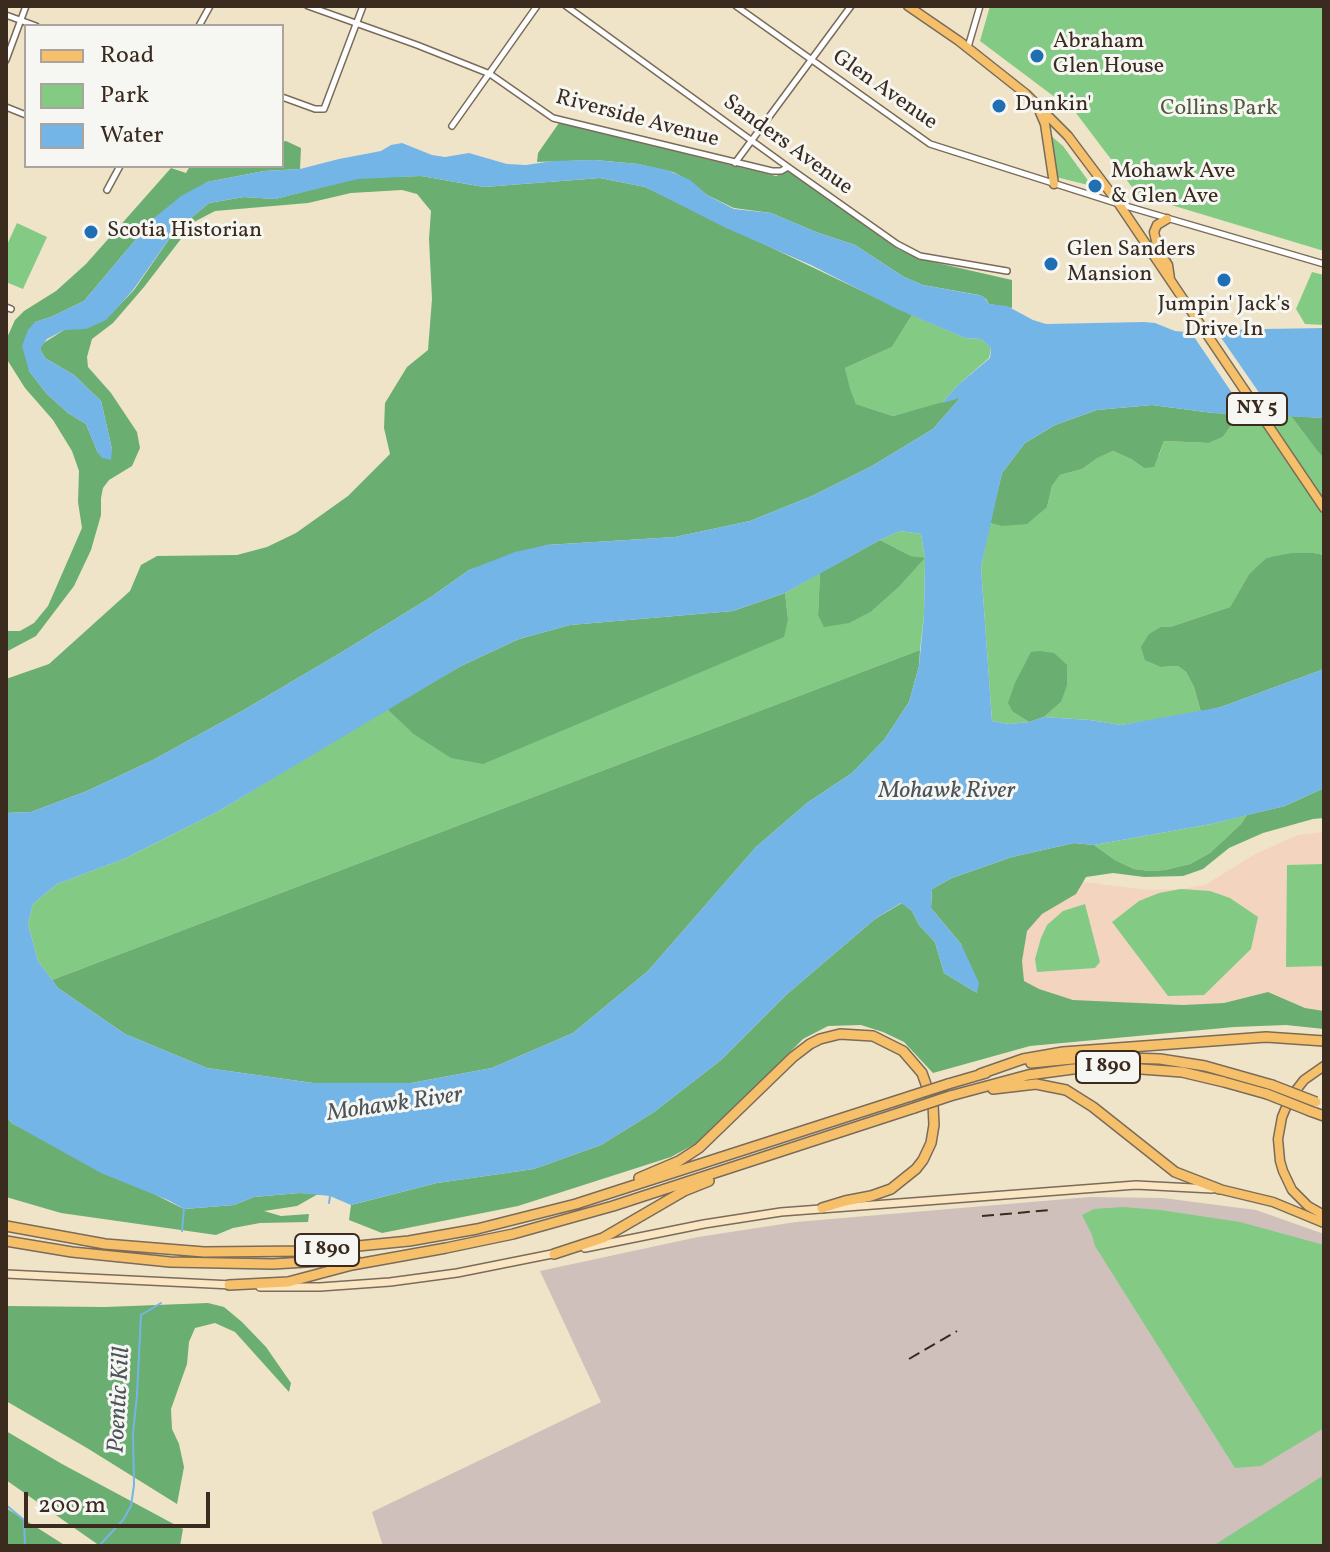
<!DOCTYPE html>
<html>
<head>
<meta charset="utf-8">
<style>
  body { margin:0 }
  #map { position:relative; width:1330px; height:1552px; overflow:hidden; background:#efe4c8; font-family:Vollkorn,serif }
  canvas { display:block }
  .frame { position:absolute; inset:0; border:8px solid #3b2a1e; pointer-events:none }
  .legend { position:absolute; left:24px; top:24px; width:260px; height:144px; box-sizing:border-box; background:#f6f6f2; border:2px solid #aba49d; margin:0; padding:10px 14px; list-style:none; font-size:24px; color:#3b2a1e }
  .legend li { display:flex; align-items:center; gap:16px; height:40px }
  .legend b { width:40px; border:2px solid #aba49d }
  .scale { position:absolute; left:24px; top:1492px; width:186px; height:36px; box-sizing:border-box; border:4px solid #3b2a1e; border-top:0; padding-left:10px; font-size:24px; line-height:28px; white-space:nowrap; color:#3b2a1e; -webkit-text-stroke:6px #f6f6f2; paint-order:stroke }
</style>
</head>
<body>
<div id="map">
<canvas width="1330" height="1552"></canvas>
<div class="frame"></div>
<ul class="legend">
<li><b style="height:10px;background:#f6c06b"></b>Road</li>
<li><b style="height:22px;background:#83ca85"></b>Park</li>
<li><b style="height:22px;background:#74b5e8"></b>Water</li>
</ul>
<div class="scale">200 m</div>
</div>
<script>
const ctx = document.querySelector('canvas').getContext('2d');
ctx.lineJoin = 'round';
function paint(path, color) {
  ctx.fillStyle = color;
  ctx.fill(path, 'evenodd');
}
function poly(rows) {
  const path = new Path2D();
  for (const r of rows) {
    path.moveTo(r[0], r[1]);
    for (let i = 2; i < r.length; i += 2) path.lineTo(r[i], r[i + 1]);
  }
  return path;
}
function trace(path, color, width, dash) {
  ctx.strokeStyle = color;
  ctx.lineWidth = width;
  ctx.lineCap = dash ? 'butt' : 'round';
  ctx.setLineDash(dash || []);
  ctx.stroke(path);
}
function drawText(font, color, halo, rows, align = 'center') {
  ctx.font = font + ' Vollkorn,serif';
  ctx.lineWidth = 6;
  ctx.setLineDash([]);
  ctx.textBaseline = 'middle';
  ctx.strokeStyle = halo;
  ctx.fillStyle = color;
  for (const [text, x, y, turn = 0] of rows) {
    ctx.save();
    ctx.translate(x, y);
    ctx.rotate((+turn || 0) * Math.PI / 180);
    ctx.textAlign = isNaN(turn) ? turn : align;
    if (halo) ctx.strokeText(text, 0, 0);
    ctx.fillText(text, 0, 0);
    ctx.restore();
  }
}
paint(poly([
  [1324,832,1324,1011,1305,1008,1268,992,1224,1003,1182,1005,1070,1006,1019,988,1016,955,1031,886,1075,881,1150,890,1181,889,1205,885,1255,854,1298,835]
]), '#f3d4bf');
paint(poly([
  [1090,1197,1163,1198,1256,1210,1324,1234,1324,1546,383,1546,372,1512,601,1402,540,1271,698,1237,796,1222]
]), '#cfc0bb');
paint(poly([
  [990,6,1324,6,1324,251,1138,195,1076,113,980,41],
  [1050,135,1063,146,1092,186,1056,177],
  [17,223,47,237,23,289,6,282,6,247],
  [1312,272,1324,275,1324,325,1305,324,1296,309],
  [912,315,965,338,981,339,991,348,989,358,958,385,942,403,893,416,856,404,849,389,845,368,892,347],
  [1239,414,1291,416,1324,459,1324,555,1314,553,1266,558,1249,574,1230,607,1170,627,1161,628,1161,667,1178,666,1186,672,1194,687,1201,712,1121,725,1090,720,1044,717,1061,702,1013,712,1029,722,1009,724,992,721,981,567,990,523,1001,526,1047,507,1052,486,1060,475,1082,469,1096,458,1113,451,1131,459,1144,468,1159,455,1164,441,1209,443,1223,437],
  [900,531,921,534,925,558,924,615,920,650,52,980,38,961,28,924,33,904,57,884,124,859,219,811,387,709,412,733,788,619,785,593,820,573,818,615,872,611,899,587,924,559,911,556,880,540],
  [1247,815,1241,824,1210,853,1190,864,1165,870,1150,871,1134,869,1115,860,1094,845,1211,824],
  [1324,864,1324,966,1286,967,1287,865],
  [1181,889,1210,891,1230,898,1258,917,1251,949,1204,995,1168,996,1112,922,1139,901,1159,893],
  [1085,904,1100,962,1095,968,1037,972,1035,959,1041,938,1047,925,1063,911],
  [1123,1207,1160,1210,1240,1222,1324,1245,1324,1428,1261,1466,1235,1468,1095,1246,1092,1235,1082,1215,1094,1209],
  [1324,1475,1324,1546,1213,1546]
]), '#83ca85');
paint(poly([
  [559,123,776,176,789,171,898,249,920,259,1012,280,1012,308,989,304,986,299,979,295,923,285,904,277,855,245,816,232,771,213,734,208,707,195,690,181,673,172,638,164,595,160,537,162,538,153],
  [286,141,301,148,300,169,264,171,207,182,153,219,84,301,51,317,35,322,29,371,47,394,68,413,86,424,98,453,112,449,101,401,74,375,45,358,40,349,42,344,64,330,106,319,134,290,174,232,209,203,244,197,275,199,358,178,421,176,484,187,600,178,645,187,912,315,892,347,845,368,850,389,856,404,893,416,961,397,933,429,872,466,812,496,750,521,675,537,547,545,469,570,431,597,342,652,242,711,153,760,87,791,31,812,6,813,6,679,49,664,130,591,141,565,157,556,237,555,267,547,296,533,348,496,390,454,384,428,385,403,407,367,428,350,432,299,429,239,431,211,417,194,402,190,351,193,308,203,215,211,194,222,144,287,113,323,92,339,87,357,88,367,111,393,137,432,140,448,132,466,109,480,103,488,101,498,101,515,91,550,74,586,36,636,6,652,6,631,20,631,34,623,48,606,82,528,78,502,79,471,72,451,53,420,25,388,6,358,6,340,15,320,24,311,56,291,86,264,171,168,186,173,190,166,282,166,282,142],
  [1152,405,1213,413,1239,414,1223,437,1209,443,1164,441,1154,467,1144,468,1131,459,1113,451,1097,458,1082,469,1060,475,1052,486,1047,507,1027,524,1001,526,990,523,1002,473,1025,443,1055,425,1097,410],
  [1291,416,1324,418,1324,459,1316,449],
  [880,540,911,556,925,558,899,587,872,611,849,623,824,627,818,615,820,573],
  [1292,553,1314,553,1324,555,1324,669,1221,707,1201,712,1194,687,1186,672,1178,666,1161,667,1145,660,1141,647,1149,634,1161,627,1170,627,1230,607,1249,574,1266,558],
  [785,593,788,619,784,637,483,764,451,758,412,733,387,709,461,666,519,639,570,625,733,611],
  [920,650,919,666,909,702,884,740,852,773,807,803,756,847,648,971,573,1033,492,1068,411,1083,313,1083,207,1068,125,1034,58,988,52,980],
  [1040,651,1054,653,1067,665,1067,685,1061,702,1044,717,1029,722,1013,712,1008,703,1015,683,1031,652],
  [1324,788,1324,818,1313,819,1263,833,1229,848,1203,869,1183,876,1144,877,1113,873,1086,877,1076,894,1042,914,1027,931,1022,961,1024,981,1039,989,1073,1000,1182,1005,1224,1003,1268,992,1305,1008,1324,1011,1324,1029,1286,1025,1234,1027,1030,1046,933,1073,904,1042,883,1032,861,1025,828,1026,803,1039,702,1140,671,1157,518,1206,382,1233,349,1220,351,1205,437,1183,534,1169,601,1145,654,1112,721,1060,786,995,875,919,902,903,912,911,919,925,935,942,944,973,977,993,961,944,931,908,932,889,952,878,1012,857,1074,843,1094,845,1115,860,1134,869,1150,871,1165,870,1190,864,1210,853,1241,824,1247,815,1285,806],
  [6,1117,13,1124,184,1209,234,1205,254,1197,299,1193,318,1194,297,1206,264,1211,281,1216,309,1214,308,1222,260,1223,233,1228,216,1235,61,1213,6,1197],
  [208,1303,224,1307,242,1322,266,1347,291,1383,289,1392,235,1332,215,1323,195,1328,189,1342,187,1364,171,1409,172,1429,179,1444,184,1467,177,1504,87,1448,6,1401,6,1306,105,1307],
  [6,1431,62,1464,183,1529,180,1546,100,1546,6,1480],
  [6,1508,66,1546,6,1546]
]), '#6aae72');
paint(poly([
  [402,143,432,155,445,157,469,153,507,164,526,165,553,161,595,160,638,164,667,170,690,180,707,195,734,209,771,213,816,232,855,245,904,277,923,285,983,296,989,304,1007,306,1033,320,1046,324,1144,322,1155,323,1175,331,1186,332,1205,330,1324,328,1324,418,1213,413,1152,405,1097,410,1055,425,1025,443,1002,473,981,567,992,721,1009,724,1029,722,1044,717,1090,720,1121,725,1221,707,1324,669,1324,788,1285,806,1211,824,1094,845,1074,843,1012,857,952,878,932,889,931,908,961,944,979,983,977,993,944,973,935,942,919,925,912,911,901,903,875,919,786,995,721,1060,654,1112,601,1145,534,1169,437,1183,351,1205,330,1196,299,1193,254,1197,234,1205,184,1209,170,1201,101,1173,13,1124,6,1117,6,813,31,812,87,791,153,760,242,711,342,652,431,597,469,570,515,552,547,545,675,537,750,521,812,496,872,466,933,429,960,398,942,403,958,385,990,358,991,348,981,339,965,338,897,309,811,265,726,228,645,187,600,178,484,187,421,176,358,179,275,199,244,197,209,203,174,232,133,290,106,320,86,329,64,330,47,339,40,349,45,358,74,375,101,401,112,449,111,460,102,458,98,453,86,424,68,413,47,394,29,371,22,346,28,330,35,322,51,317,84,301,153,219,181,196,207,182,264,171,300,169,339,159,381,151,391,145],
  [900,531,921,534,925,558,924,615,919,666,909,702,884,740,852,773,807,803,756,847,648,971,573,1033,492,1068,411,1083,313,1083,207,1068,125,1034,58,988,38,961,28,924,33,904,57,884,124,859,219,811,461,666,519,639,570,625,733,611,785,593,880,540]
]), '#74b5e8');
paint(poly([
  [1205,326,1213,326,1278,420,1250,419,1246,413,1244,413,1243,409,1188,328]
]), '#efe4c8');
trace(poly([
  [329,1203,330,1196],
  [182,1231,184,1208],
  [6,1505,24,1520,25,1546],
  [99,1546,123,1520,131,1506,134,1485,133,1433,137,1395,141,1315,161,1303]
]), '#74b5e8', 2);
const minor = poly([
  [308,6,417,45,490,74,553,118,772,171,781,171,788,167],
  [566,6,788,167,897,244,920,256,1007,271],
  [736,6,930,144,1119,204,1324,264],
  [6,15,36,26],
  [199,26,210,6],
  [968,47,980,6],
  [6,60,26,6],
  [282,97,315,109,324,109,363,6],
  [6,107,26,115],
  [452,126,537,6],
  [735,163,851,6],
  [107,190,120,166],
  [6,307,11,309]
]);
const secondary = poly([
  [585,1248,704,1224,781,1212,1136,1185,1212,1189],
  [6,1274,232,1285],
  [260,1287,320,1287,390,1282,457,1273,557,1253]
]);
const primary = poly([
  [908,6,959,41,1026,94,1068,136,1119,204,1324,508],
  [1039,110,1045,124,1054,184],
  [1167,219,1157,225,1154,232,1158,249,1168,265,1170,279]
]);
const trunk = poly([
  [1324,1066,1304,1080,1290,1098,1282,1117,1278,1139,1280,1161,1283,1171,1292,1190,1308,1206,1324,1215],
  [1219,1189,1273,1202,1324,1223]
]);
const motorway = poly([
  [1031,1063,1093,1057,1160,1059,1205,1066,1272,1085],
  [980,1074,1023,1059,1063,1052,1266,1037,1324,1041],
  [948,1084,986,1073],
  [993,1089,1036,1084,1066,1090,1093,1107,1175,1172,1219,1189],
  [950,1096,1028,1075,1073,1069,1114,1067,1182,1072,1224,1082,1267,1094],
  [1310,1111,1324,1116],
  [639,1178,679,1161,699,1148,793,1057,810,1044,820,1039,840,1034,873,1036,903,1051,922,1073,933,1104,934,1125,931,1143,923,1160,916,1169,891,1189,871,1196,845,1201,822,1208],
  [6,1226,105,1244,204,1252,307,1251,409,1241,477,1229,576,1204,911,1096],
  [6,1241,72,1252,170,1262,273,1264,355,1259],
  [554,1254,603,1238,684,1191,709,1181],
  [229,1285,288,1282,352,1265,446,1248,513,1234,613,1206,914,1108]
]);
trace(minor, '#7a6b5a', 8);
trace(secondary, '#7a6b5a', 10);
trace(primary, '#7a6b5a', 11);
trace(trunk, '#7a6b5a', 11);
trace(motorway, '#7a6b5a', 12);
trace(minor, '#fff', 5);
trace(secondary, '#fbe6c4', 7);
trace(primary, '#f6c06b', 8);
trace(trunk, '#f6c06b', 8);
trace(motorway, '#f6c06b', 9);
trace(poly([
  [982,1216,1051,1210],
  [909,1359,957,1331]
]), '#3b2a1e', 2, [12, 6]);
const motorwayBridge = poly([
  [1272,1085,1316,1102],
  [1267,1094,1310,1111],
  [911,1096,948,1084],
  [914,1108,950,1096]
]);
trace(motorwayBridge, '#7a6b5a', 12, []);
trace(motorwayBridge, '#f6c06b', 9);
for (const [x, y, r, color] of [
  [1037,56,8,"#1f6fb2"],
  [999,106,8,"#1f6fb2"],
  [1095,186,8,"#1f6fb2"],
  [91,232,8,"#1f6fb2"],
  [1051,264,8,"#1f6fb2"],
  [1224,280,8,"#1f6fb2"]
]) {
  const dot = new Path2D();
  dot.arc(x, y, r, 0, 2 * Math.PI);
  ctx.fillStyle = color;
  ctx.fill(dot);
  trace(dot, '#f6f6f2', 3);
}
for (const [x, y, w] of [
  [1257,409,60],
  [1108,1067,64],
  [327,1250,64]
]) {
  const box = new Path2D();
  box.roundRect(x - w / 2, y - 16, w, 32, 6);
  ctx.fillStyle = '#f6f6f2';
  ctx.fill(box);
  trace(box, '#3b2a1e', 2);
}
drawText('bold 20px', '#3b2a1e', null, [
  ["NY 5",1257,409],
  ["I 890",1108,1067],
  ["I 890",327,1250]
]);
drawText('22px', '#3b2a1e', '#f6f6f2', [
  ["Abraham",1053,43],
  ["Glen House",1053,68],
  ["Dunkin'",1015,106],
  ["Mohawk Ave",1111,173],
  ["& Glen Ave",1111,198],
  ["Scotia Historian",107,232],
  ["Glen Sanders",1067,251],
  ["Mansion",1067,276],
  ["Jumpin' Jack's",1224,306,"center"],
  ["Drive In",1224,331,"center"]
], 'left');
drawText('22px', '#3b2a1e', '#f6f6f2', [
  ["Glen Avenue",884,91,35],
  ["Riverside Avenue",637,120,15],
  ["Sanders Avenue",787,146,36]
]);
drawText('22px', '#515a3d', '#f6f6f2', [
  ["Collins Park",1219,110]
]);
drawText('italic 24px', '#4c545b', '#f6f6f2', [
  ["Mohawk River",947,793],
  ["Mohawk River",395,1106,-8],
  ["Poentic Kill",121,1400,-87]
]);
</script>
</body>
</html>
